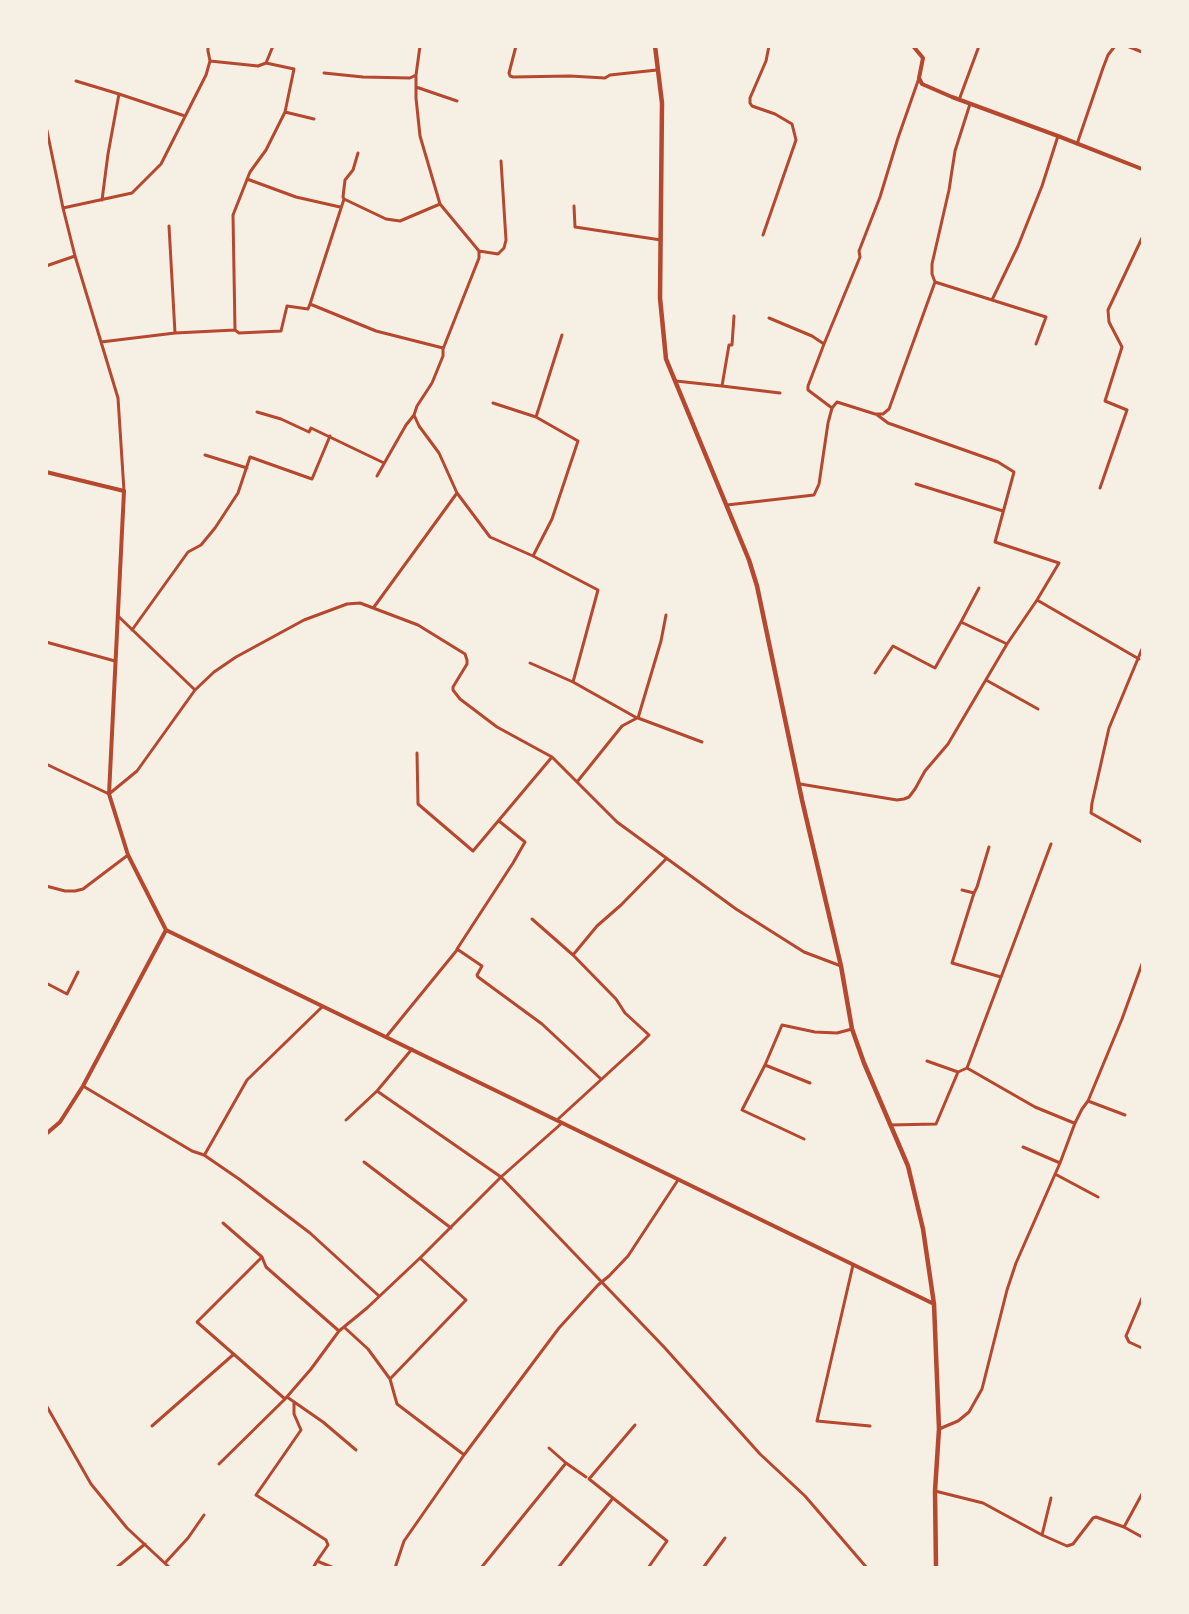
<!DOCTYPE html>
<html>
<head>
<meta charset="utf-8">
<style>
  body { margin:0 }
  #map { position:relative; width:1189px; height:1614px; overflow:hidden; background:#f6efe4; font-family:Raleway,sans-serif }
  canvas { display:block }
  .frame { position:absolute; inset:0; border:48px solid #f6efe4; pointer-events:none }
</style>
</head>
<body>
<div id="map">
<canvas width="1189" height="1614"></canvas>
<div class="frame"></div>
</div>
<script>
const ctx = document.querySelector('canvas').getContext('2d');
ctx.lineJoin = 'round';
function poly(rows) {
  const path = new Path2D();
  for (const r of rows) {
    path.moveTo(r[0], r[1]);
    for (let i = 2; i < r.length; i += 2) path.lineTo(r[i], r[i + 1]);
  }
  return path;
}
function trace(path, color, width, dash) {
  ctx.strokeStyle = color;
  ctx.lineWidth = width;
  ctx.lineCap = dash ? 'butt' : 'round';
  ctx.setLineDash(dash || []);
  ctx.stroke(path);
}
trace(poly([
  [420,46,416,75,416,98,420,136,440,204,479,251,479,258,443,349,443,356,432,383,417,406,414,415,419,426,439,453,457,493,490,537,533,556,552,519,578,441,536,417,562,335],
  [516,46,509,73,510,76,513,77,570,76,605,78,610,75,657,70],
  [1127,46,1142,52],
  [210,61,258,66,266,63,273,46],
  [266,63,294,69,285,112,314,119],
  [324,73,363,77,410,78,416,75],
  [76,81,119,94],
  [416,87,457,101],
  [959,100,979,46],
  [46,126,63,208,75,256,118,398,124,491],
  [1077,144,1103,68,1108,55,1115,46],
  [247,179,296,197,340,207],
  [344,199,343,197,345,180,353,170,358,153],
  [102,200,108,154,119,94,185,116],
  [440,204,400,221,386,219,344,199,310,304,376,331,443,348],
  [574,206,575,227,661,240],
  [63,208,132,193,161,164,206,75,210,61,208,51,208,46],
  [169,226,175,333],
  [763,235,796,140,792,124,775,114,752,106,750,103,750,98,766,61,769,46],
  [479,251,498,254,504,248,506,240,501,161],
  [46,266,75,256],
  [935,282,932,274,932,264,949,190,955,151,970,104],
  [992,300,1018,246,1042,186,1058,136],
  [769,318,812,336,824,344,860,257,859,251,880,197,898,138,919,78],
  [235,330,239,333,281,331,287,306,308,309,310,304],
  [101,342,175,333,235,330,233,215,250,172,266,150,285,112],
  [824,344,808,386,808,390,832,408],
  [676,381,722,386,729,345,732,345,734,316],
  [722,386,780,393],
  [493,403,536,417],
  [257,412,281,419,309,432,311,428,384,463],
  [876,414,888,423,998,462,1014,472,995,542,1059,563,1037,600,1139,659],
  [205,455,247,468],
  [377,476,406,425,414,415],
  [916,484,1003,511],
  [1100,488,1127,410,1105,401,1122,347,1109,322,1108,310,1142,238],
  [727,505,814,495,819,484,828,423,832,408,837,402,875,414,883,414,889,409,935,282,1046,317,1036,344],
  [533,556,598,590,573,682,637,718,638,718,661,641,666,615],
  [979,588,961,622,1007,644,1037,600],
  [374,607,457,493],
  [118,616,195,690,214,672,236,657,304,620,347,604,360,603,418,625,465,654,467,660,467,664,453,687,453,690,460,699,497,727,552,757,617,822,736,909,804,952,841,966],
  [132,630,188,552,201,545,215,528,238,493,250,457,312,479,330,436],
  [46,642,115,661],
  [1142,649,1109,728,1092,803,1091,813,1142,842],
  [530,663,573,682],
  [875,673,893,646,935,668,961,622],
  [986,680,1038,709],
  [638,718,702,742],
  [417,753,418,804,473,851,552,757],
  [46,764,109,794,137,771,195,690],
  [577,782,622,726,637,718],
  [800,784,897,800,904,799,909,797,915,789,925,771,948,744,1007,644],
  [499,821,525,842,513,863,457,949,482,966,477,975,478,977,542,1024,601,1079],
  [46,886,65,891,75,891,83,889,128,855],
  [962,890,974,893,952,963,1001,977],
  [974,893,977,887,989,847],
  [532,919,573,955,597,926,621,905,666,859],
  [46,983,67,994,78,972],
  [386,1037,457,950],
  [412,1049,377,1091,501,1177,664,1347,760,1454,805,1496,867,1568],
  [927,1061,958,1072],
  [765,1065,810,1083],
  [967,1068,1035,1107,1074,1123],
  [83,1086,192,1151,204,1155,239,1179,310,1233,379,1296],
  [1088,1101,1125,1115],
  [346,1120,377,1091],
  [557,1120,640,1044,649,1035,625,1013,616,999,573,955],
  [890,1125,936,1124,958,1072,967,1068,1051,844],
  [804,1139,742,1110,765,1065,782,1025,815,1032,837,1033,852,1029],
  [1023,1147,1060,1163],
  [205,1154,247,1080,322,1007],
  [364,1162,451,1228],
  [1055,1174,1098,1197],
  [223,1223,262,1257,266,1267,339,1331],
  [262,1257,197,1322,285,1399],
  [420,1258,466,1300,390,1379,397,1404,463,1454],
  [853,1265,817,1421,870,1426],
  [1142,1298,1126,1336,1129,1342,1142,1348],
  [344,1327,368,1349,390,1379],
  [287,1397,323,1422,356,1450],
  [294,1402,294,1414,301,1430,256,1495,326,1540,328,1545,317,1561],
  [46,1405,91,1484,127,1528,170,1568],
  [635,1425,589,1479,667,1541,648,1568],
  [152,1426,234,1354],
  [939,1429,958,1421,969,1412,982,1389,1007,1290,1016,1263,1060,1163,1075,1123,1082,1109,1088,1101,1122,1019,1142,964],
  [549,1448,566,1463],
  [219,1464,285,1399,311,1369,339,1331,367,1308,420,1258,501,1177,562,1123],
  [935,1491,983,1503,1042,1535,1067,1546,1073,1544,1093,1518,1096,1517,1124,1527,1142,1537],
  [1124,1527,1142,1494],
  [1042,1535,1051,1498],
  [165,1563,188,1538,204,1515],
  [116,1568,145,1544],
  [313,1568,317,1561,334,1568],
  [395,1568,404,1541,464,1455,559,1328,598,1285,609,1276,628,1256,678,1180],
  [481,1568,566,1463,586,1477],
  [558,1568,613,1498],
  [703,1568,725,1538]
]), '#b5482f', 3);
trace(poly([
  [913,46,923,58,919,78,922,84,952,97,1058,136,1142,169],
  [46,472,124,491,109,794,128,855,166,930,934,1304],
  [46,1134,60,1122,83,1086,166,930]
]), '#b5482f', 4);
trace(poly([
  [655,46,662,103,660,298,666,359,749,560,757,586,802,800,841,966,852,1029,864,1063,908,1166,923,1229,934,1304,939,1429,935,1491,936,1568]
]), '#b5482f', 4.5);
</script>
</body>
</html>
